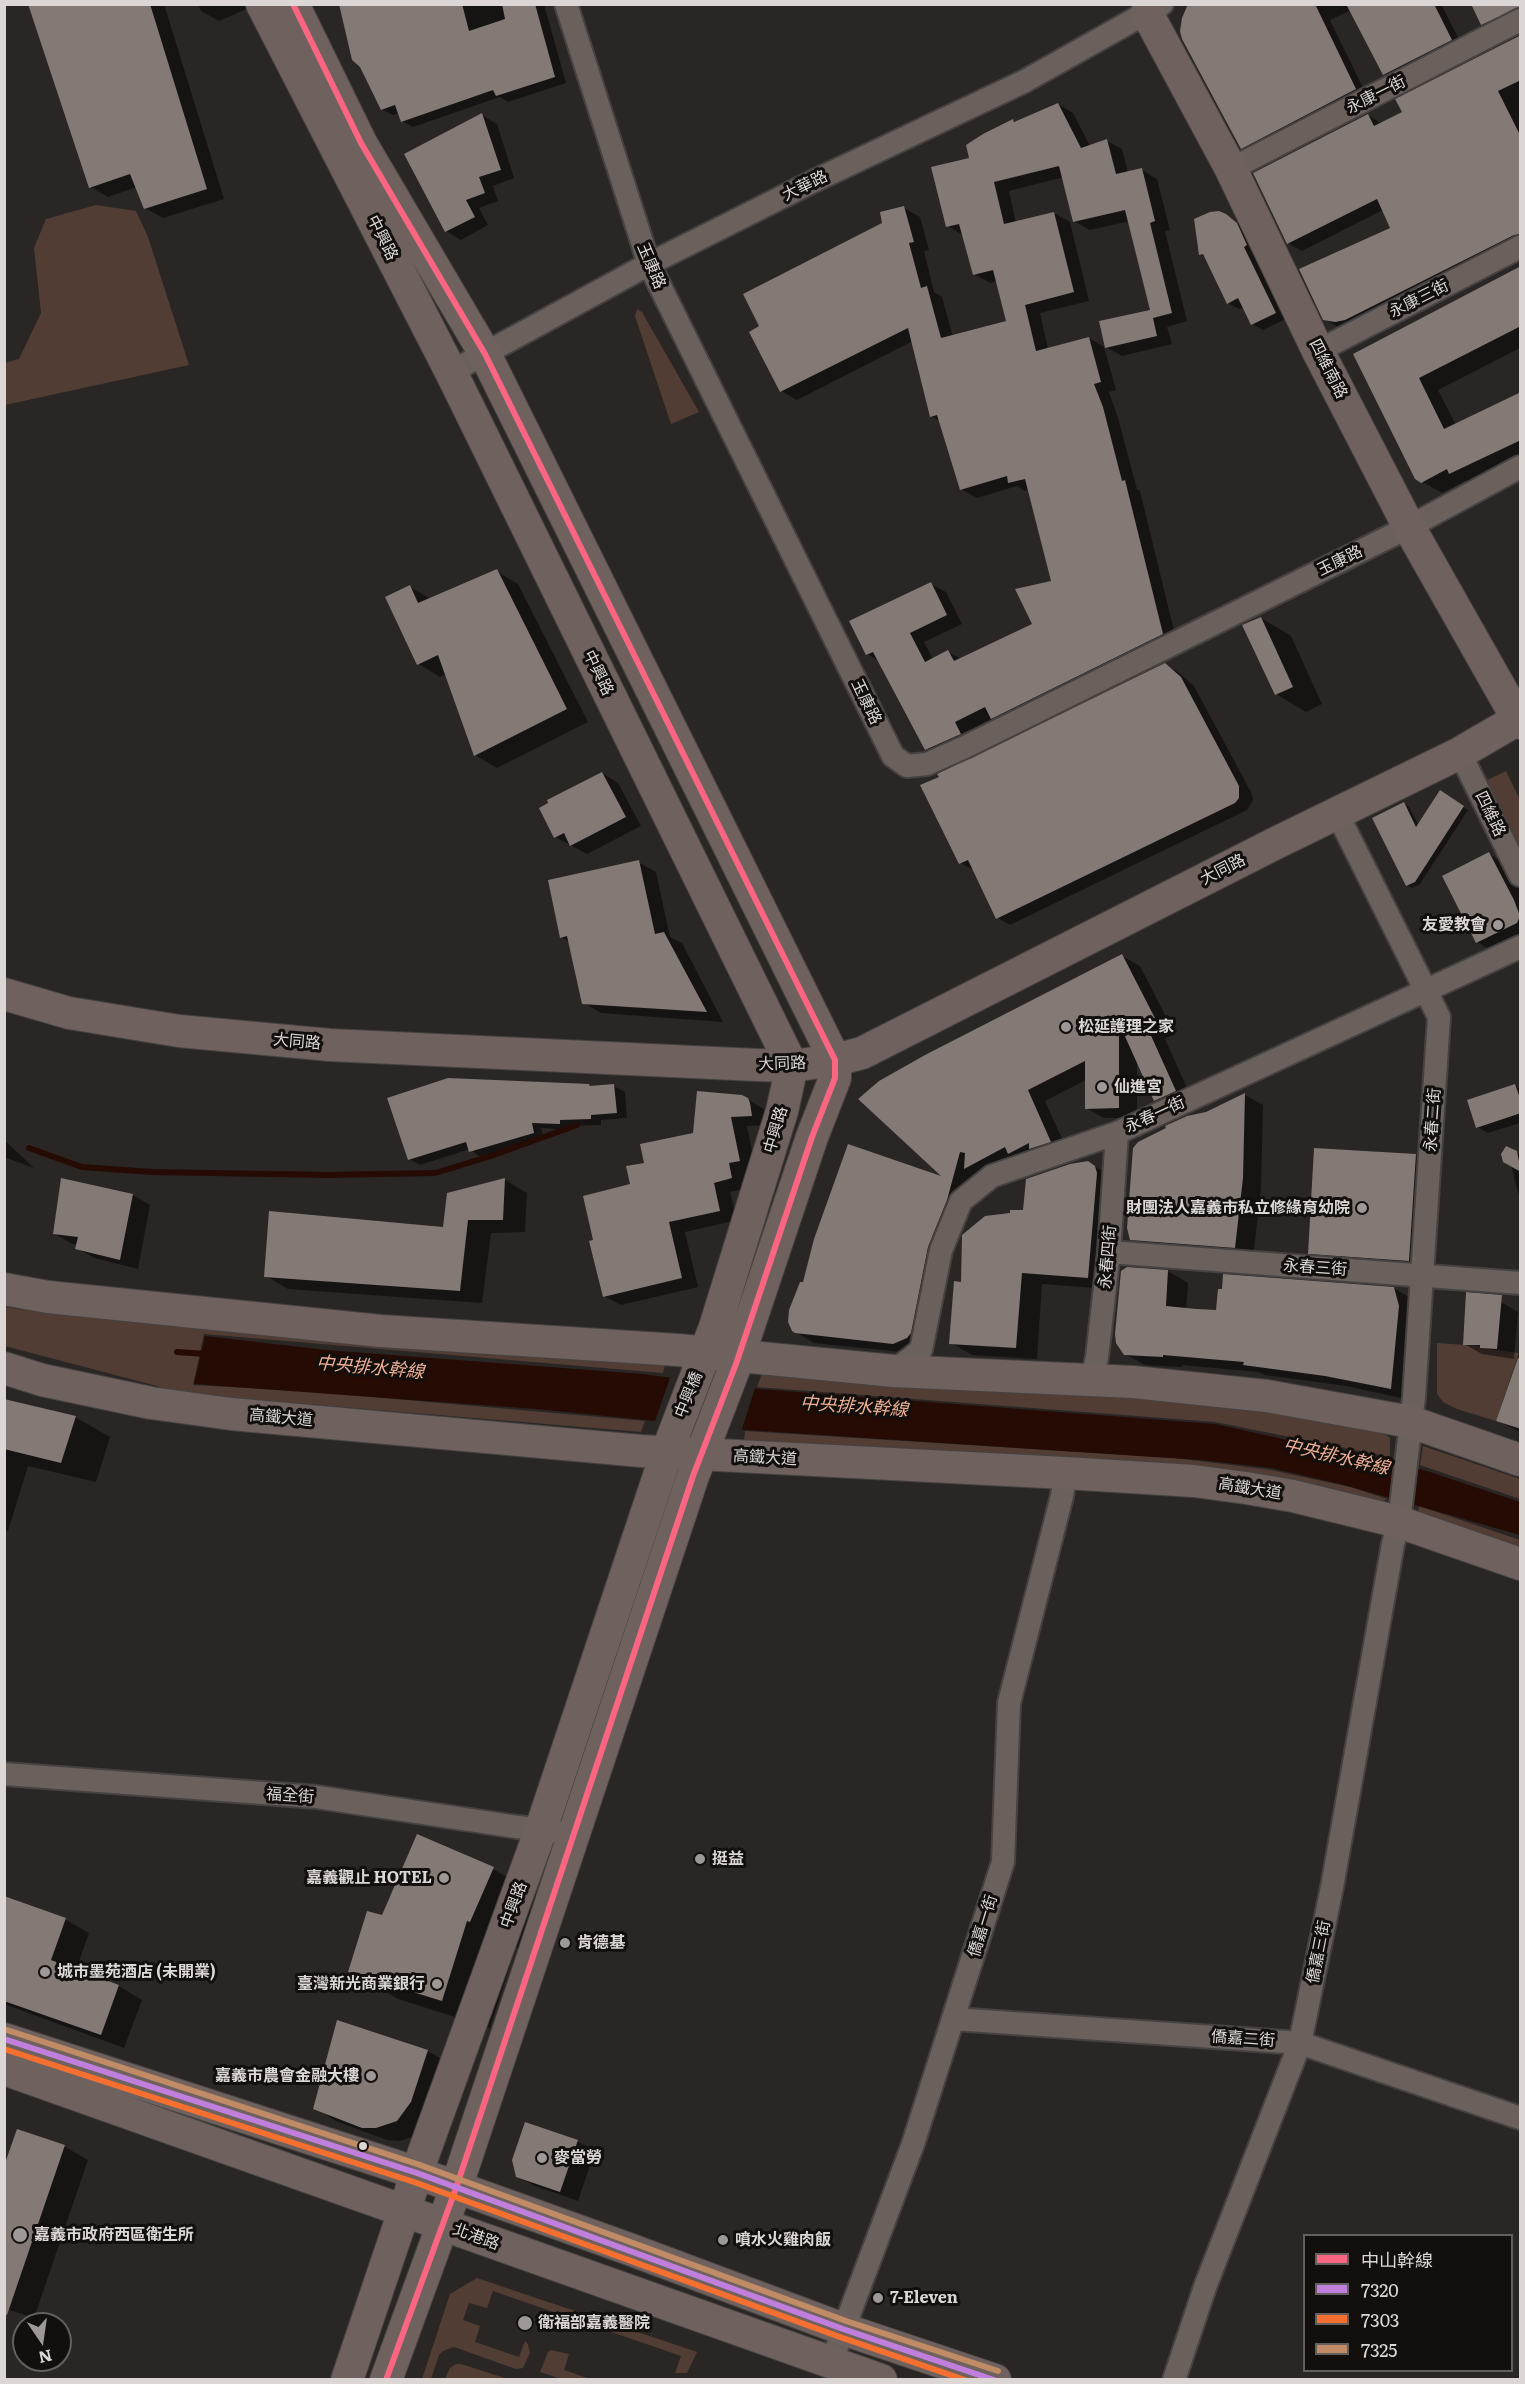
<!DOCTYPE html>
<html>
<head>
<meta charset="utf-8">
<style>
  body { margin:0 }
  #map { position:relative; width:1525px; height:2384px; overflow:hidden; background:#2a2624; font-family:Literata,"Noto Sans TC",serif }
  canvas { display:block }
  .frame { position:absolute; inset:0; border:6px solid #dcd7d5; pointer-events:none }
  .legend { position:absolute; left:1303px; top:2234px; width:210px; height:138px; box-sizing:border-box; background:#120f0d; border:2px solid #635f5d; margin:0; padding:8px 10px; list-style:none; font-size:18px; color:#dcd7d5 }
  .legend li { display:flex; align-items:center; gap:12px; height:30px }
  .legend b { width:30px; border:2px solid #635f5d }
  .north { position:absolute; left:12px; top:2312px; width:60px; height:60px; box-sizing:border-box; background:#120f0d; border:2px solid #635f5d; border-radius:50%; rotate:167deg; font-size:16px; font-weight:700; line-height:24px; text-align:center; color:#dcd7d5 }
  .north::after { content:''; display:block; margin:auto; width:21px; height:27px; background:#9e9997; clip-path:polygon(50% 0,100% 100%,50% 72%,0 100%) }
</style>
</head>
<body>
<div id="map">
<canvas width="1525" height="2384"></canvas>
<div class="frame"></div>
<ul class="legend">
<li><b style="height:8px;background:#fa6682"></b>中山幹線</li>
<li><b style="height:8px;background:#c07fdc"></b>7320</li>
<li><b style="height:8px;background:#f46f30"></b>7303</li>
<li><b style="height:8px;background:#c18c65"></b>7325</li>
</ul>
<div class="north">N</div>
</div>
<script>
const ctx = document.querySelector('canvas').getContext('2d');
ctx.lineJoin = 'round';
function paint(path, color) {
  ctx.fillStyle = color;
  ctx.fill(path, 'evenodd');
}
function poly(rows) {
  const path = new Path2D();
  for (const r of rows) {
    path.moveTo(r[0], r[1]);
    for (let i = 2; i < r.length; i += 2) path.lineTo(r[i], r[i + 1]);
  }
  return path;
}
function trace(path, color, width, dash) {
  ctx.strokeStyle = color;
  ctx.lineWidth = width;
  ctx.lineCap = dash ? 'butt' : 'round';
  ctx.setLineDash(dash || []);
  ctx.stroke(path);
}
function drawText(font, color, halo, rows, align = 'center') {
  ctx.font = font + ' Literata,"Noto Sans TC",serif';
  ctx.lineWidth = 6;
  ctx.setLineDash([]);
  ctx.textBaseline = 'middle';
  ctx.strokeStyle = halo;
  ctx.fillStyle = color;
  for (const [text, x, y, turn = 0] of rows) {
    ctx.save();
    ctx.translate(x, y);
    ctx.rotate((+turn || 0) * Math.PI / 180);
    ctx.textAlign = isNaN(turn) ? turn : align;
    if (halo) ctx.strokeText(text, 0, 0);
    ctx.fillText(text, 0, 0);
    ctx.restore();
  }
}
paint(poly([
  [96,205,136,211,148,237,189,365,5,405,5,363,19,359,41,313,34,248,46,219],
  [637,309,642,312,699,412,671,424,635,316],
  [1506,771,1520,800,1520,865,1479,784],
  [4,1307,45,1313,120,1314,666,1361,663,1373,204,1334,193,1385,304,1391,645,1421,641,1432,187,1394,5,1346],
  [1437,1343,1480,1346,1480,1348,1519,1353,1496,1421,1457,1409,1443,1402,1437,1394],
  [764,1368,1259,1405,1377,1429,1390,1438,1390,1457,1215,1422,757,1387],
  [745,1431,1175,1458,1271,1470,1350,1487,1387,1499,1378,1504,744,1441],
  [1423,1446,1520,1479,1520,1499,1420,1465],
  [1419,1506,1520,1540,1520,1555,1417,1516],
  [477,2278,697,2352,687,2373,675,2373,681,2356,493,2291,487,2308,469,2303,463,2320,480,2326,475,2342,519,2357,525,2341,528,2344,530,2353,523,2368,516,2369,454,2347,443,2351,439,2355,431,2379,422,2379,450,2294],
  [551,2350,569,2354,564,2370,590,2379,561,2379,540,2372,548,2352],
  [456,2364,461,2364,508,2379,445,2379,450,2368]
]), '#523d35');
paint(poly([
  [205,1336,326,1350,642,1374,760,1389,1215,1424,1424,1470,1520,1502,1520,1535,1344,1485,1271,1468,1200,1460,746,1430,536,1409,194,1384]
]), '#250b04');
paint(poly([
  [671,1375,756,1385,741,1432,654,1424]
]), '#2a2624');
paint(poly([
  [30,4,164,4,224,199,163,218,145,208,137,187,108,197,91,187],
  [198,4,247,4,249,8,219,21,201,11],
  [340,4,544,4,566,83,508,102,500,97,413,127,402,121,399,113,393,115,382,109],
  [1197,4,1441,4,1463,47,1396,81,1384,74,1351,10,1330,20,1367,96,1254,155,1242,148],
  [1520,4,1520,19,1496,32,1482,24],
  [1520,35,1520,246,1350,329,1338,327,1324,319,1392,229,1383,210,1302,251,1288,243,1368,115,1382,124,1404,112,1397,100],
  [1058,104,1073,113,1090,146,1107,141,1122,149,1128,173,1142,170,1157,179,1170,230,1165,231,1187,321,1167,327,1172,344,1122,356,1106,347,1152,311,1130,221,1090,230,1074,221,1064,177,1009,191,1016,223,1054,213,1070,222,1089,301,1040,313,1048,349,1089,338,1104,347,1116,390,1109,392,1118,418,1137,489,1140,491,1177,643,1008,727,994,719,970,731,976,743,942,758,926,749,879,661,867,654,931,584,946,592,962,624,924,642,933,659,948,652,962,659,1034,625,1053,582,1030,490,1025,491,1017,486,977,498,961,489,940,421,931,416,913,341,797,400,781,391,884,224,904,208,920,217,929,250,924,251,934,292,942,297,953,337,1007,322,997,281,990,283,974,274,964,236,948,226,971,159,1013,120,1017,122],
  [482,115,497,124,514,178,493,186,498,201,479,208,488,225,461,240,446,231],
  [1226,215,1248,231,1286,319,1263,330,1252,324,1244,307,1239,309,1228,303,1206,257,1201,254],
  [1520,271,1520,348,1438,390,1456,425,1520,393,1520,460,1471,485,1465,481,1442,493,1421,481,1355,354],
  [496,571,518,584,588,722,497,768,475,755,446,674,440,677,419,664,387,598,410,587,431,599],
  [1261,618,1291,636,1322,704,1306,712,1276,694],
  [1165,665,1178,672,1194,686,1252,794,1253,800,1247,810,1010,925,998,918,974,870,960,863,941,777],
  [602,773,618,783,641,826,587,854,555,837],
  [1440,792,1468,810,1420,884,1412,888,1407,885,1404,804,1409,807,1419,826],
  [1489,854,1508,865,1520,889,1520,941,1496,953,1477,942],
  [638,862,656,872,670,937,682,943,723,1022,601,1013,584,1003,569,942,561,937],
  [1122,956,1140,966,1175,1034,1165,1039,1193,1101,1173,1110,1155,1100,1137,1059,1137,1118,1104,1118,1086,1108,1086,1080,1045,1101,1068,1152,983,1178,975,1173,965,1210,912,1353,814,1343,796,1332,947,1180,860,1099],
  [589,1085,593,1088,614,1086,625,1092,627,1118,601,1120,601,1125,571,1126,570,1130,541,1128,544,1139,481,1158,470,1149,420,1165,409,1159],
  [1515,1086,1520,1089,1520,1123,1488,1133,1477,1127],
  [1245,1095,1263,1105,1261,1189,1253,1258,1148,1248,1130,1238,1168,1129],
  [742,1096,764,1109,768,1125,747,1126,756,1170,745,1172,748,1188,730,1192,737,1220,685,1232,698,1287,621,1305,604,1296,595,1241,645,1164,695,1134],
  [4,1140,34,1168,4,1157],
  [1316,1150,1416,1155,1436,1167,1429,1272,1330,1264,1310,1253],
  [1516,1152,1520,1154,1520,1200,1511,1165],
  [1088,1162,1109,1175,1108,1289,1042,1284,1037,1359,972,1355,951,1343,962,1283,1025,1211],
  [505,1180,527,1193,525,1232,491,1233,482,1303,288,1289,266,1276,445,1228],
  [133,1195,150,1205,138,1269,94,1258,77,1248,78,1244,72,1244,55,1234],
  [1168,1271,1188,1283,1186,1310,1217,1312,1394,1288,1414,1300,1410,1400,1346,1386,1265,1375,1258,1372,1182,1365,1182,1367,1145,1365,1125,1354],
  [1501,1302,1518,1312,1514,1359,1482,1354,1464,1344],
  [1520,1355,1520,1432,1498,1421],
  [4,1401,75,1417,110,1437,96,1482,28,1466,8,1531,4,1530],
  [418,1836,493,1869,542,1897,519,1949,516,1947,490,2028,398,1999,350,1971,382,1917],
  [4,1898,66,1920,89,1933,76,1970,119,1986,142,2000,124,2048,4,2004],
  [428,2051,451,2065,420,2134,400,2141,387,2140,338,2122,315,2108],
  [18,2131,65,2147,88,2160,34,2318,4,2308],
  [577,2141,595,2151,578,2201,535,2186,517,2176]
]), '#0007');
trace(poly([
  [29,1148,82,1167,152,1172,328,1175,435,1173,491,1156,577,1125],
  [177,1352,206,1354]
]), '#250b04', 6);
paint(poly([
  [28,4,150,4,207,189,144,209,130,174,89,188],
  [339,4,462,4,469,31,505,19,502,4,535,4,555,77,496,96,493,90,401,122,395,105,381,110,360,67,352,60],
  [1188,4,1315,4,1356,89,1241,149,1182,39,1180,31,1182,18],
  [1346,4,1434,4,1452,40,1383,75],
  [1471,4,1521,4,1521,7,1481,25],
  [1521,35,1521,80,1498,91,1521,137,1521,234,1514,235,1345,320,1335,322,1323,320,1299,269,1390,228,1377,199,1287,244,1253,173,1368,114,1374,126,1402,112,1395,99],
  [1058,103,1081,148,1107,139,1116,174,1142,168,1155,221,1150,223,1172,313,1153,318,1157,336,1105,348,1099,321,1150,310,1125,210,1073,222,1059,166,994,182,1004,224,1054,212,1074,292,1025,305,1036,351,1089,337,1101,382,1094,384,1103,407,1122,481,1125,480,1163,634,991,719,985,707,955,722,961,734,925,750,873,652,866,655,849,621,931,582,947,615,910,633,925,662,948,650,954,661,1032,624,1015,589,1051,581,1025,479,1008,483,1007,476,960,490,937,415,930,417,908,328,780,392,749,332,759,326,743,294,882,223,880,212,904,206,914,242,909,243,921,288,927,286,941,338,1006,321,993,270,973,275,959,224,946,227,931,167,969,158,966,145,983,134,1013,119,1014,122],
  [482,113,501,170,479,177,485,193,466,200,475,217,445,232,404,154],
  [1219,211,1226,214,1237,223,1247,245,1244,247,1276,313,1251,325,1238,298,1227,304,1203,254,1199,255,1194,219,1210,212],
  [1521,266,1521,326,1419,378,1444,429,1521,392,1521,440,1449,474,1447,469,1421,483,1415,479,1353,354],
  [497,569,567,709,474,756,438,655,417,665,385,597,410,585,418,603],
  [1261,617,1293,687,1275,695,1242,625],
  [1165,663,1181,677,1239,786,1239,798,1235,803,996,919,968,860,959,864,920,785,939,777,937,774],
  [602,772,626,817,570,846,564,833,554,838,539,808,548,803,547,800],
  [1440,790,1464,806,1415,882,1406,886,1372,818,1404,802,1416,827],
  [1489,852,1514,900,1520,916,1517,923,1476,943,1442,876],
  [639,860,655,934,664,932,707,1012,582,1004,567,936,560,938,548,880],
  [1122,954,1158,1024,1148,1029,1176,1091,1154,1101,1119,1023,1119,1108,1085,1109,1085,1061,1028,1090,1051,1142,1029,1149,1029,1143,1008,1154,1005,1147,964,1169,965,1153,960,1152,947,1200,928,1247,911,1333,907,1338,893,1344,795,1333,792,1331,788,1322,789,1310,800,1282,803,1282,814,1239,848,1144,941,1176,858,1099,879,1081,925,1055],
  [448,1078,589,1084,590,1086,614,1084,617,1113,591,1115,591,1119,560,1120,560,1124,532,1123,534,1133,469,1152,466,1142,408,1160,387,1098],
  [1515,1084,1521,1101,1521,1113,1476,1128,1467,1100],
  [697,1091,742,1095,748,1098,750,1103,752,1116,731,1117,740,1161,729,1163,732,1178,714,1183,720,1211,669,1222,682,1278,603,1297,589,1241,593,1240,583,1196,630,1184,626,1166,644,1163,640,1144,693,1133],
  [1245,1093,1243,1178,1235,1248,1130,1240,1127,1228,1133,1148,1138,1142,1166,1128,1165,1126,1187,1116,1206,1112],
  [1506,1146,1517,1151,1521,1172,1503,1162,1501,1154],
  [1314,1148,1416,1154,1409,1261,1308,1254],
  [1088,1161,1095,1166,1097,1173,1088,1278,1022,1273,1016,1348,949,1344,954,1281,961,1282,962,1235,985,1216,1010,1213,1010,1210,1023,1210,1026,1179,1070,1164],
  [61,1178,133,1194,120,1260,75,1249,78,1237,53,1234],
  [505,1178,503,1220,468,1220,460,1291,264,1277,269,1211,443,1227,447,1193],
  [1127,1267,1168,1270,1166,1306,1197,1309,1216,1310,1218,1289,1222,1289,1223,1274,1394,1287,1399,1306,1391,1389,1325,1376,1243,1365,1244,1362,1163,1355,1163,1357,1124,1355,1116,1343,1115,1334,1121,1271],
  [1466,1292,1502,1295,1497,1349,1480,1348,1480,1345,1463,1345],
  [1518,1358,1521,1359,1521,1429,1496,1421],
  [4,1399,76,1416,61,1463,4,1449],
  [417,1834,494,1867,470,1922,467,1921,442,2001,348,1972,367,1911,382,1915],
  [4,1896,66,1918,51,1960,119,1985,101,2035,4,2001],
  [337,2020,428,2050,411,2102,397,2121,376,2128,362,2128,313,2109],
  [525,2122,578,2140,560,2192,516,2177,512,2160],
  [17,2129,65,2145,7,2315,4,2314,4,2166]
]), '#837975');
const street = poly([
  [566,4,649,264,893,756,907,766,927,764,965,747,1409,527,1520,467],
  [1231,169,1520,20],
  [1318,351,1520,247],
  [451,372,649,264,814,181,1025,81,1162,4],
  [1460,753,1520,875],
  [1109,1252,1520,1283],
  [894,1371,921,1350,941,1250,961,1201,992,1176,1117,1133,1520,947],
  [1092,1380,1097,1357,1109,1252,1117,1133],
  [4,1774,317,1797,517,1827,555,1831],
  [954,2019,1300,2043,1520,2118],
  [831,2363,913,2144,1003,1862,1009,1703,1062,1496,1065,1473],
  [1174,2380,1205,2287,1300,2043,1332,1887,1393,1544,1399,1522,1414,1397,1439,1017,1337,813]
]);
const secondary = poly([
  [262,4,451,372,792,1066,782,1111,715,1327,667,1452,541,1829,423,2155,347,2380],
  [293,4,361,143,485,354,835,1060,835,1078,812,1137,736,1364,693,1476,456,2188,386,2380],
  [1147,13,1231,169,1318,351,1409,527,1520,723],
  [4,994,69,1013,179,1031,330,1045,757,1065,792,1066,835,1060,862,1053,1276,843,1460,753,1520,718],
  [4,1289,48,1297,381,1331,678,1350,894,1371,1133,1382,1267,1396,1411,1422,1520,1460],
  [4,1368,42,1380,151,1403,231,1414,641,1451,1065,1473,1194,1481,1246,1488,1293,1496,1399,1522,1520,1564],
  [4,2039,417,2173,629,2249,843,2329,995,2380],
  [4,2069,881,2380]
]);
trace(street, '#464241', 26);
trace(secondary, '#464241', 34);
trace(street, '#6b615c', 22);
trace(secondary, '#6f625e', 32);
trace(poly([
  [293,4,361,143,485,354,835,1060,835,1078,812,1137,736,1364,693,1476,456,2188,386,2380]
]), '#fa6682', 6);
trace(poly([
  [4,2039,417,2173,843,2329,994,2380]
]), '#c07fdc', 6);
trace(poly([
  [4,2049,414,2182,840,2337,965,2380]
]), '#f46f30', 6);
trace(poly([
  [7,2030,420,2165,846,2321,998,2371]
]), '#c18c65', 6);
for (const [x, y, r, color] of [
  [1498,925,6,"#9e9997"],
  [1066,1027,6,"#9e9997"],
  [1102,1087,6,"#9e9997"],
  [1362,1208,6,"#9e9997"],
  [700,1859,6,"#9e9997"],
  [444,1878,6,"#9e9997"],
  [565,1943,6,"#9e9997"],
  [45,1972,6,"#9e9997"],
  [437,1984,6,"#9e9997"],
  [371,2076,6,"#9e9997"],
  [363,2146,5,"#dcd7d5"],
  [542,2158,6,"#9e9997"],
  [20,2235,8,"#9e9997"],
  [723,2240,6,"#9e9997"],
  [878,2298,6,"#9e9997"],
  [525,2323,8,"#9e9997"]
]) {
  const dot = new Path2D();
  dot.arc(x, y, r, 0, 2 * Math.PI);
  ctx.fillStyle = color;
  ctx.fill(dot);
  trace(dot, '#120f0d', 2);
}
drawText('16px', '#dcd7d5', '#120f0d', [
  ["永康一街",1376,95,-27],
  ["大華路",805,186,-26],
  ["中興路",382,238,63],
  ["玉康路",651,266,67],
  ["永康三街",1419,299,-27],
  ["四維南路",1328,369,63],
  ["玉康路",1340,561,-26],
  ["中興路",598,673,64],
  ["玉康路",866,702,64],
  ["四維路",1490,814,64],
  ["大同路",1223,870,-27],
  ["大同路",297,1042,5],
  ["大同路",782,1064,-2],
  ["永春一街",1155,1115,-25],
  ["永春二街",1433,1120,-86],
  ["中興路",776,1130,-74],
  ["永春四街",1108,1257,-85],
  ["永春三街",1315,1268,4],
  ["中興橋",689,1395,-68],
  ["高鐵大道",281,1418,5],
  ["高鐵大道",765,1458,3],
  ["高鐵大道",1250,1489,9],
  ["福全街",290,1796,4],
  ["中興路",514,1905,-70],
  ["僑嘉一街",983,1926,-73],
  ["僑嘉三街",1319,1952,-79],
  ["僑嘉二街",1243,2039,4],
  ["北港路",476,2237,20]
]);
drawText('bold 16px', '#dcd7d5', '#120f0d', [
  ["友愛教會",1486,925,"right"],
  ["松延護理之家",1078,1027],
  ["仙進宮",1114,1087],
  ["財團法人嘉義市私立修緣育幼院",1350,1208,"right"],
  ["挺益",712,1859],
  ["嘉義觀止 HOTEL",432,1878,"right"],
  ["肯德基",577,1943],
  ["城市墨苑酒店 (未開業)",57,1972],
  ["臺灣新光商業銀行",425,1984,"right"],
  ["嘉義市農會金融大樓",359,2076,"right"],
  ["麥當勞",554,2158],
  ["嘉義市政府西區衛生所",34,2235],
  ["噴水火雞肉飯",735,2240],
  ["7-Eleven",890,2298],
  ["衛福部嘉義醫院",538,2323]
], 'left');
drawText('italic 18px', '#efb197', '#120f0d', [
  ["中央排水幹線",370,1368,5],
  ["中央排水幹線",854,1407,4],
  ["中央排水幹線",1336,1457,13]
]);
</script>
</body>
</html>
